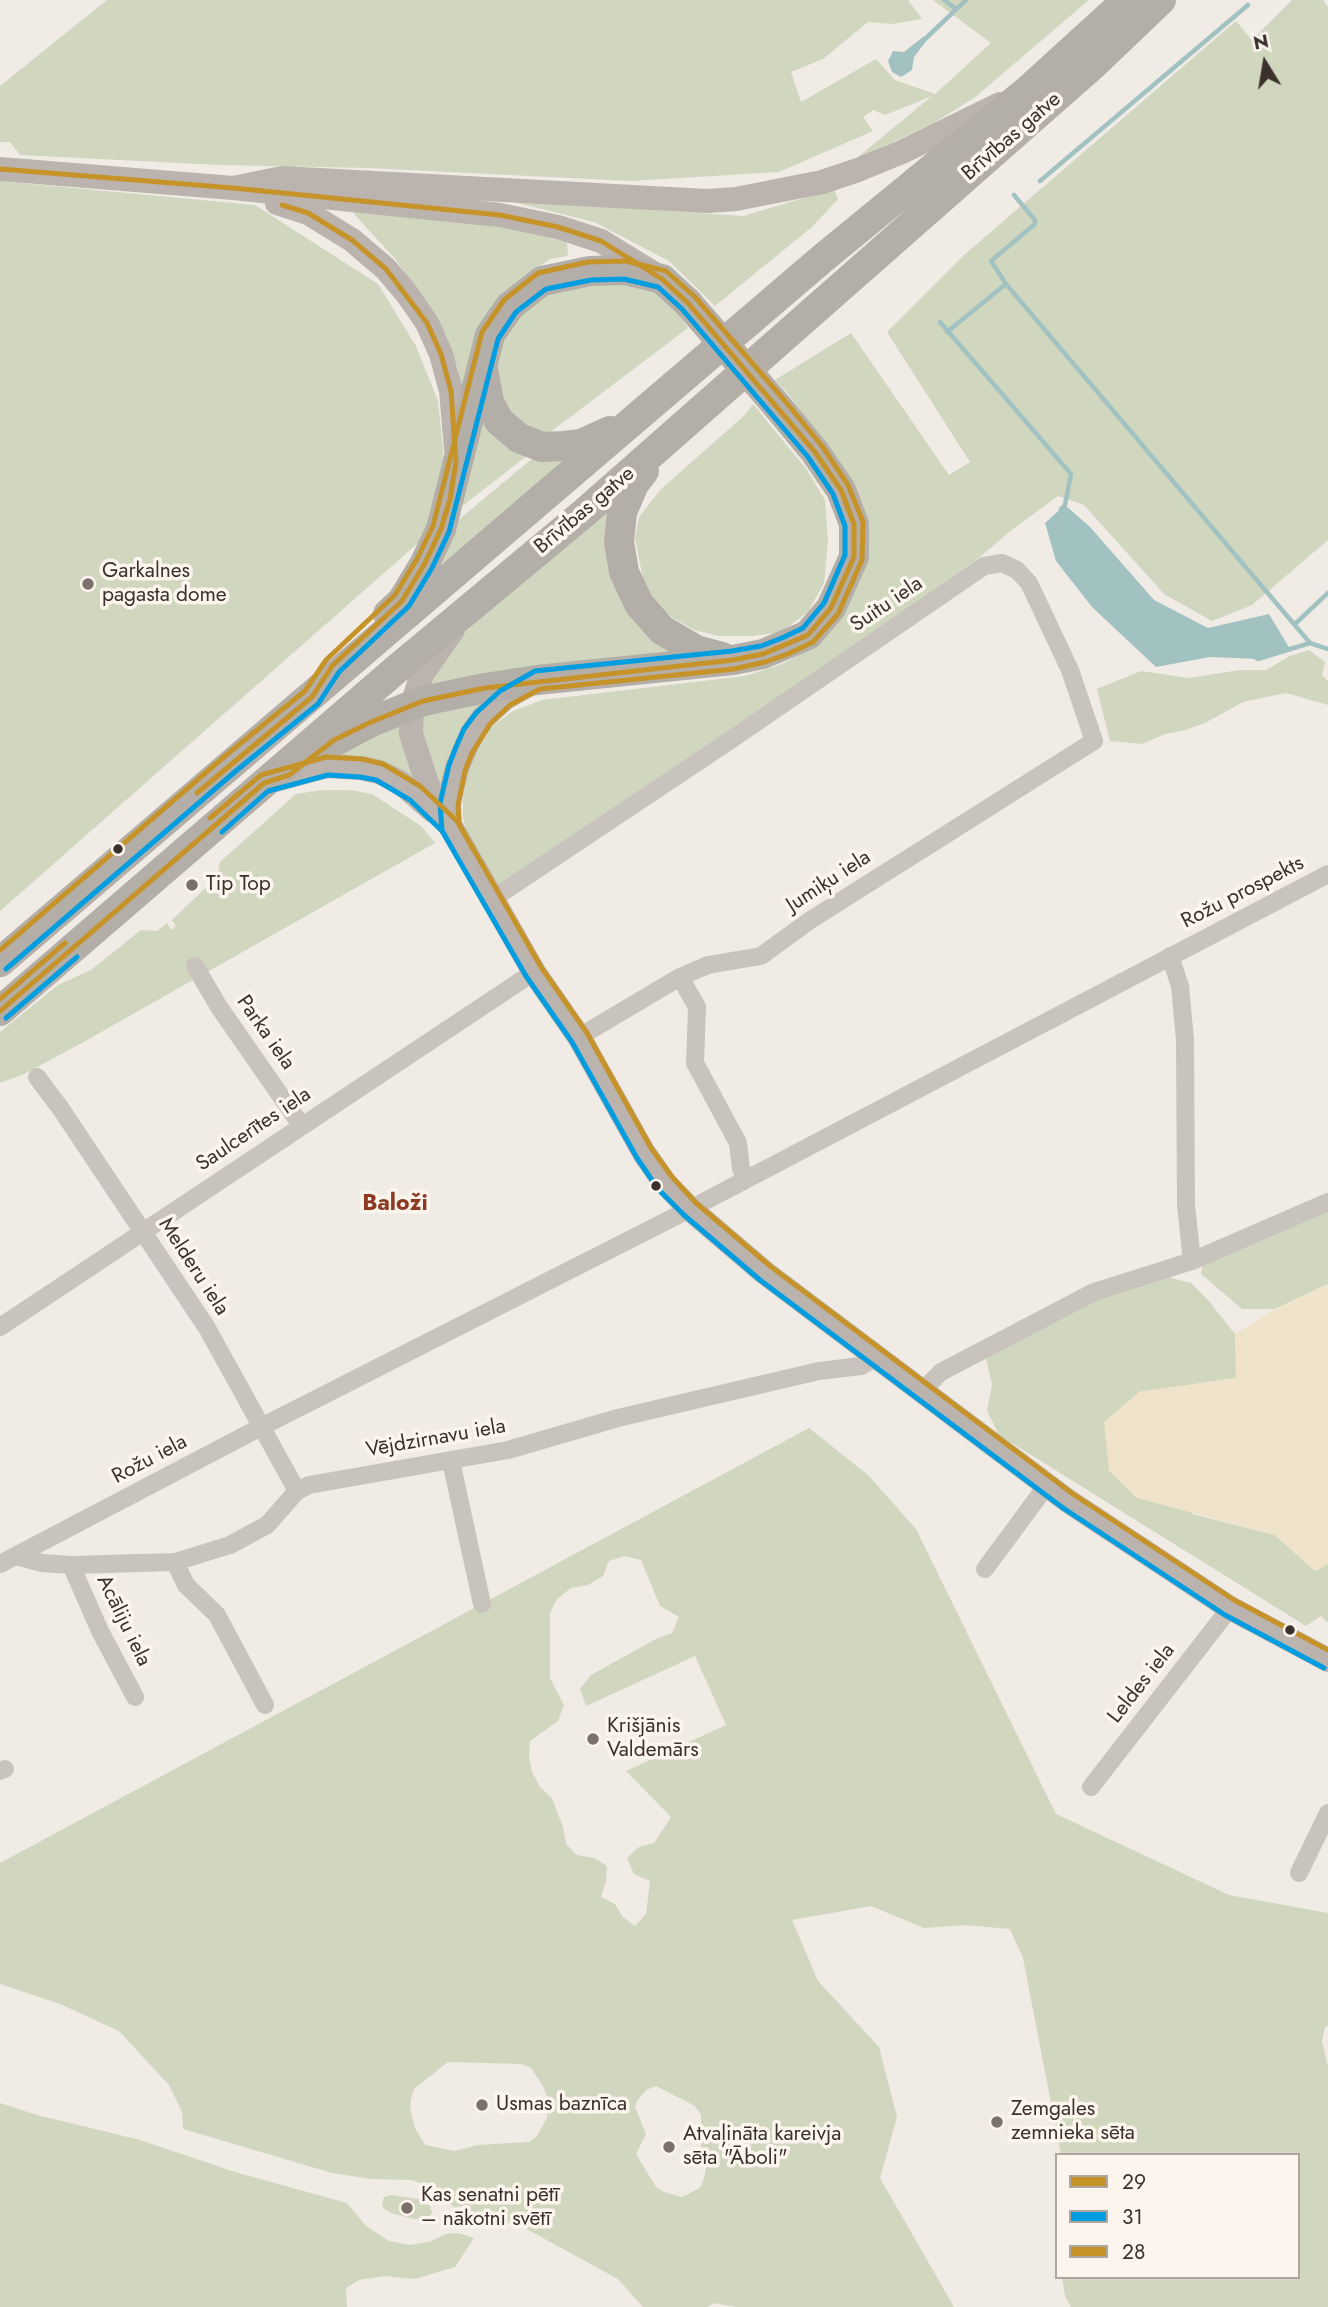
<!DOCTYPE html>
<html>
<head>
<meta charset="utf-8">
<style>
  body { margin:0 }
  #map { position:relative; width:1328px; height:2307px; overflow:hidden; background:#f0ebe5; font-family:Jost,sans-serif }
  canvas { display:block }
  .legend { position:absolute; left:1055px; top:2153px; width:245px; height:126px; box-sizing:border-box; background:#fbf5ee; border:2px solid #aea6a0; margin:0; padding:9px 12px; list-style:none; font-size:21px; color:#3b302b }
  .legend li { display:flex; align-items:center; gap:14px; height:35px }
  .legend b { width:35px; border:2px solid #aea6a0 }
  .north { position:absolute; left:1230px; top:28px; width:70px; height:70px; -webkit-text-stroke:5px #fbf5ee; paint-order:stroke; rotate:349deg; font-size:19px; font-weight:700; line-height:28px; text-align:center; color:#3b302b }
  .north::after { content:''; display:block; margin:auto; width:24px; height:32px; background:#3b302b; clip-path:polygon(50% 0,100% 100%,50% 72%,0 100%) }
</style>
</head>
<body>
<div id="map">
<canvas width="1328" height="2307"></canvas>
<ul class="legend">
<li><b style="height:9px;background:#c69328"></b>29</li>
<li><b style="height:9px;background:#009de0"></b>31</li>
<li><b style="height:9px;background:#c69328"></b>28</li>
</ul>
<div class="north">N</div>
</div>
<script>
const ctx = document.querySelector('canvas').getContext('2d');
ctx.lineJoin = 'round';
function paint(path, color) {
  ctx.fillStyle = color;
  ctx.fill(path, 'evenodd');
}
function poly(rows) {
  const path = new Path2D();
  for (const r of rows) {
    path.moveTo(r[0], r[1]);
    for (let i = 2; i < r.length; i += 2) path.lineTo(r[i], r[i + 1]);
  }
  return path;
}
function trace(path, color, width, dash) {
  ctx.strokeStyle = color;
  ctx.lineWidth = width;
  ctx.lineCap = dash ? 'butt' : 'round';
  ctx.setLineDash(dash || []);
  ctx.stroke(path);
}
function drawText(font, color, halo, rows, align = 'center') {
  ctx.font = font + ' Jost,sans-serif';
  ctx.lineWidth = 7;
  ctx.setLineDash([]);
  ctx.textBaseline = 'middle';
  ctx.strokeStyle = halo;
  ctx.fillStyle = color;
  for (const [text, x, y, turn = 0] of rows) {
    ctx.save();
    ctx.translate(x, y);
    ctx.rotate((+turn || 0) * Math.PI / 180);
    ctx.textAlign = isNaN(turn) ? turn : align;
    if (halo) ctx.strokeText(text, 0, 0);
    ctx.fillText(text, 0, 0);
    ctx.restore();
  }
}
paint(poly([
  [107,0,908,0,922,19,892,24,868,22,823,59,791,72,801,102,876,59,895,80,935,94,991,43,933,0,1089,0,974,98,932,124,853,161,932,96,885,115,873,110,863,117,873,131,779,172,630,181,368,168,220,165,20,155,10,142,0,142,0,86],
  [1292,0,1323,0,1328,7,1328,540,1252,605,1212,621,1164,594,1084,505,1058,496,1013,529,975,561,499,892,470,843,463,818,463,788,473,757,487,730,513,711,542,700,745,676,780,665,808,650,845,614,862,560,809,426,790,396,775,380,851,333,949,475,970,462,887,332,964,255,1236,21,1252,40],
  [0,181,255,205,378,284,416,346,438,401,445,468,426,536,0,911],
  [834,189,838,199,813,226,715,306,669,261,594,222,505,200,743,216],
  [366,208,509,224,567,243,568,256,550,259,503,292,470,369,463,403,458,368,446,336,396,260,353,213],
  [614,278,664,292,688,328,545,436,506,416,494,357,509,322,545,291],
  [480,398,532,452,452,514],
  [753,404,807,470,825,500,828,541,824,583,808,612,781,632,753,636,719,636,694,630,673,618,657,604,644,584,635,538,639,517,661,489,745,415],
  [539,453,564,462,437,568,451,526],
  [612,504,670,647,669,656,423,694,451,646,502,595],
  [1309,650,1325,662,1322,675,1328,681,1328,705,1286,693,1243,702,1205,723,1186,730,1165,734,1142,744,1110,741,1097,689,1141,671,1189,678,1240,670,1266,670,1290,656],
  [498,693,444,788,435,787,417,710],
  [404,713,416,776,410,782,331,760],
  [322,790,349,790,372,794,421,826,435,843,80,1044,24,1074,0,1083,0,1032,58,985,91,970,141,930,157,931,167,923,171,930,176,926,172,920,217,877,220,862,296,794],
  [1328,1206,1328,1284,1275,1309,1242,1309,1201,1274,1203,1262],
  [1163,1276,1191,1283,1208,1300,1235,1334,1237,1378,1139,1392,1192,1514,1275,1535,1315,1571,1328,1564,1328,1623,1321,1616,1306,1626,999,1435,987,1411,992,1384,985,1355,1118,1288],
  [809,1428,868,1475,916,1529,1056,1814,1229,1895,1328,1913,1328,2025,1325,2027,1322,2041,1328,2066,1328,2307,1071,2307,1065,2296,1062,2277,1298,2277,1298,2155,1061,2155,1023,1958,1010,1929,965,1925,924,1928,871,1906,792,1920,818,1981,879,2047,897,2117,880,2178,954,2307,736,2307,714,2303,708,2307,643,2307,618,2279,521,2226,465,2213,462,2206,454,2207,427,2185,411,2180,371,2179,332,2173,183,2129,182,2112,169,2085,119,2031,60,2004,0,1984,0,1863],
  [625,1556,641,1560,660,1606,679,1617,672,1633,656,1639,591,1675,580,1689,586,1706,695,1656,726,1725,626,1771,671,1817,654,1843,639,1847,627,1858,634,1874,650,1881,646,1914,635,1926,623,1917,615,1904,601,1897,606,1881,607,1866,594,1858,577,1855,566,1844,563,1827,552,1798,540,1787,532,1772,529,1757,530,1741,558,1721,564,1705,550,1678,550,1613,557,1599,571,1588,588,1585,603,1576,609,1561],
  [448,2062,521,2064,531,2068,543,2086,547,2096,547,2118,537,2136,529,2142,478,2145,454,2151,425,2145,415,2128,410,2108,411,2099,414,2089],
  [656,2086,695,2106,701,2115,701,2148,706,2168,704,2178,700,2188,682,2197,664,2192,656,2187,636,2154,646,2134,635,2107,637,2101,646,2090],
  [0,2103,37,2115,140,2140,235,2172,347,2203,366,2226,389,2241,410,2245,429,2242,446,2234,458,2233,474,2238,455,2267,415,2279,384,2276,359,2280,346,2288,347,2307,0,2307],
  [391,2195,419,2199,430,2206,432,2213,428,2217,414,2219,391,2213,383,2208,382,2203,384,2197]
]), '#d1d6bf');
paint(poly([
  [1328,1284,1328,1564,1315,1571,1275,1535,1137,1498,1109,1471,1104,1422,1139,1392,1236,1378,1235,1334,1275,1309]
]), '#efe3cc');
paint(poly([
  [923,37,927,40,914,57,912,70,901,77,892,72,888,61,893,51,904,52],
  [1065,505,1090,527,1154,600,1208,628,1269,614,1290,649,1258,659,1210,657,1156,667,1092,607,1056,561,1045,523]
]), '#a1c2c1');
trace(poly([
  [944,0,956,9],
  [923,41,966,0],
  [1040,181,1248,5],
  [1014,195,1035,220,1035,224,991,261,1006,284,1310,643],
  [940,322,1071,474,1065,505,1061,509],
  [947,332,1006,284],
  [1295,624,1328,593],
  [1255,657,1258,659,1310,643,1328,649]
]), '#a1c2c1', 4.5);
trace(poly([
  [491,900,732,739,984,566,1002,563,1017,570,1029,583,1070,670,1094,741,809,921,761,956,708,965,680,977,579,1037],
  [1170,956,1180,986,1185,1040,1186,1205,1192,1261],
  [195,966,219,1007,301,1125],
  [680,977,697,1007,695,1063,738,1143,741,1169,746,1179],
  [37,1077,61,1109,207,1328,297,1491],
  [0,1327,534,972],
  [922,1391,941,1372,1094,1292,1192,1261,1328,1202],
  [451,1461,482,1604],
  [16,1556,42,1563,71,1565,175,1562,230,1545,267,1525,297,1491,309,1485,508,1450,618,1418,729,1392,819,1371,861,1366,878,1357],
  [175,1562,186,1585,217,1615,265,1705],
  [0,1564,261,1427,690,1209,1328,874],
  [71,1565,100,1631,135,1697],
  [985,1569,1047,1485],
  [0,1771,5,1769],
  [1091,1787,1230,1608],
  [1299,1873,1328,1813]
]), '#c9c3be', 18);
trace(poly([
  [0,169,233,188,500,215,558,227,601,241,653,273],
  [233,188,282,178,707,201,736,199,822,182,858,170,902,152,1000,104],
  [277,203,308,213,352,240,386,269,407,294,427,323,441,354,451,391,456,449],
  [453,630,422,674,412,705,411,734,428,786,534,972,579,1037,644,1153,665,1183,690,1209,765,1273,1068,1501,1230,1608,1328,1660],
  [268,782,327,766,361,768,379,772,400,782,433,811],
  [450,826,449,804,452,788,457,768,472,733,483,718,505,698,530,684]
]), '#bab3ae', 24);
trace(poly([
  [483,369,489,402,499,421,519,438,542,447,563,446,581,444,610,431],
  [644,471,634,484,622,512,619,542,624,572,639,604,662,630,696,650,722,657],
  [388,614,402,601,425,563,441,529,490,335,510,306,542,281,590,271,625,270,662,279,688,303],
  [328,745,371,722,423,701,485,688,537,680,733,660,763,654,808,635,831,608,854,557,854,524,841,490,815,452,778,407],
  [0,962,823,258,1028,90,1127,0],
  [0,1011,399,667,584,513,1094,64,1161,0]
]), '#b4aea8', 30);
trace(poly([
  [688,303,778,407]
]), '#b4aea8', 30);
trace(poly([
  [0,169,233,188,500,215,558,227,601,241,662,279,688,303,815,452,841,490,854,524,854,557,831,608,808,635,763,654,733,660,485,688,423,701,371,722,334,740,289,775,264,783,0,1011],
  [197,793,312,697,332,666,402,601,425,563,441,529,450,499,456,462,451,391,441,354,427,323,386,269,352,240,308,213,282,205]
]), '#c69328', 5);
trace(poly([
  [222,832,268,791,328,775,360,777,376,780,410,800,443,832,457,857],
  [6,969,237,770,318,704,339,672,409,606,432,568,449,532,498,339,516,312,546,289,591,280,624,279,658,287,682,309,808,457,833,494,845,526,845,555,824,603,803,628,782,638,761,646,732,651,535,671,500,691,476,713,464,729,456,747,449,765,440,803,442,831,526,976,572,1042,637,1158,658,1189,684,1215,760,1280,1063,1508,1225,1615,1324,1668],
  [6,1018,77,957]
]), '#009de0', 5);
trace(poly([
  [210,818,261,775,326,757,362,759,383,764,420,786,457,821,473,849],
  [0,950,225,756,305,691,326,660,395,595,417,559,433,526,482,332,504,300,538,273,588,262,626,261,666,271,695,297,785,401,822,446,848,485,863,522,862,560,838,614,813,642,788,654,765,662,734,669,540,689,510,705,490,724,472,753,465,771,458,805,459,824,541,967,587,1033,651,1148,672,1177,696,1203,770,1266,1073,1494,1234,1600,1328,1650],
  [0,999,65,943]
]), '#c69328', 5);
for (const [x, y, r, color] of [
  [88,584,7,"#7a716c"],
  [118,849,6,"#3b302b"],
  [192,885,7,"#7a716c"],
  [656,1186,6,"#3b302b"],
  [1290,1630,6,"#3b302b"],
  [593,1739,7,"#7a716c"],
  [482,2105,7,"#7a716c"],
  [997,2122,7,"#7a716c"],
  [669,2147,7,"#7a716c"],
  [407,2208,7,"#7a716c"]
]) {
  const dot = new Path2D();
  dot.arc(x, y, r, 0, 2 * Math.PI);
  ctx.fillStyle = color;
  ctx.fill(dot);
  trace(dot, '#fbf5ee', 2.5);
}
drawText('21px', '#3b302b', '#fbf5ee', [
  ["Brīvības gatve",1012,137,-41],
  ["Brīvības gatve",585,511,-40],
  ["Suitu iela",887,605,-34],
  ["Jumiķu iela",829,882,-33],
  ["Rožu prospekts",1243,893,-27],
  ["Parka iela",265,1033,55],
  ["Saulcerītes iela",254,1130,-34],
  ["Melderu iela",193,1267,57],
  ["Vējdzirnavu iela",436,1439,-10],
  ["Rožu iela",150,1460,-28],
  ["Acāliju iela",123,1621,64],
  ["Leldes iela",1142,1684,-52]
]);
drawText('21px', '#3b302b', '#fbf5ee', [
  ["Garkalnes",102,572],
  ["pagasta dome",102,596],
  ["Tip Top",206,885],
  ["Krišjānis",607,1727],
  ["Valdemārs",607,1751],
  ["Usmas baznīca",496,2105],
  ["Zemgales",1011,2110],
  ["zemnieka sēta",1011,2134],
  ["Atvaļināta kareivja",683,2135],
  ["sēta \"Āboli\"",683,2159],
  ["Kas senatni pētī",421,2196],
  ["– nākotni svētī",421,2220]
], 'left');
drawText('bold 23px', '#8c3b22', '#fbf5ee', [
  ["Baloži",395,1204]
]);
</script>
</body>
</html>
